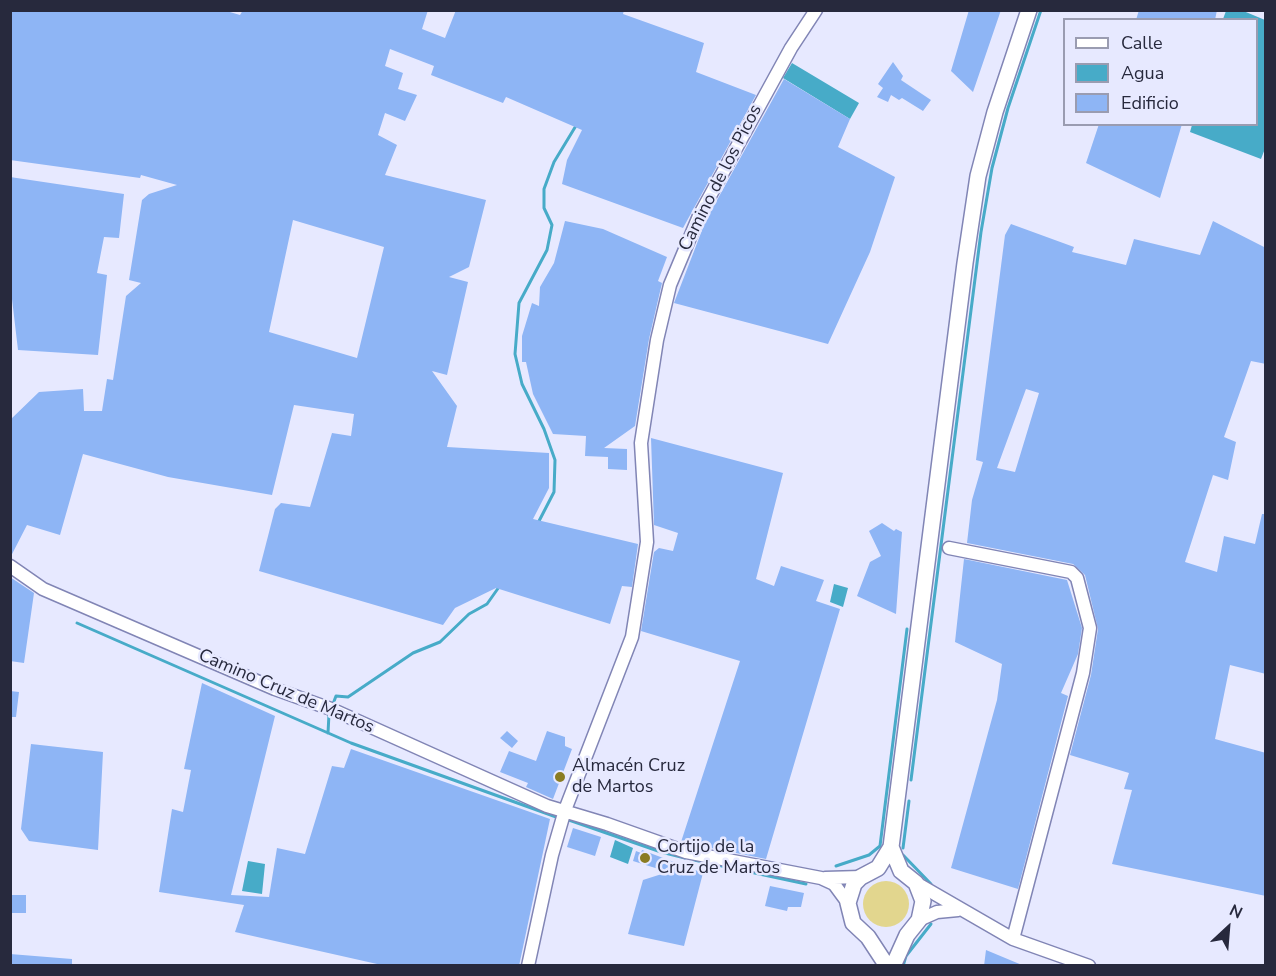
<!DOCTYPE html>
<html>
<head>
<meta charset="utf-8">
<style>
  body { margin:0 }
  #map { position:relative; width:1276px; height:976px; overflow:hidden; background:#e7e9ff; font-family:"Nunito Sans",sans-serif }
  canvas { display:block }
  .frame { position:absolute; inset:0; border:12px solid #27293d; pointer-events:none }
  .legend { position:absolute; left:1063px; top:18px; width:195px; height:108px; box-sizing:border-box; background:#e7e9ff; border:2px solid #9a9cb1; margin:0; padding:8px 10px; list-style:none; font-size:18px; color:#27293d }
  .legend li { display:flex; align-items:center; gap:12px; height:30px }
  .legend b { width:30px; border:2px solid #9a9cb1 }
  .north { position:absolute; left:1198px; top:898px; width:60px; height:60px; -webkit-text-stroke:4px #e7e9ff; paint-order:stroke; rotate:26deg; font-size:16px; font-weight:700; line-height:24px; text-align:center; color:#27293d }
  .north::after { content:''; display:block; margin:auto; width:21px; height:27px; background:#27293d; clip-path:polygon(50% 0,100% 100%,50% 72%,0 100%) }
</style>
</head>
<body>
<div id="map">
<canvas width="1276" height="976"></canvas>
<div class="frame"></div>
<ul class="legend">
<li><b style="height:8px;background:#fff"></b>Calle</li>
<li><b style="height:16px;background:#47abc8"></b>Agua</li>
<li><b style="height:16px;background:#8eb5f5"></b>Edificio</li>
</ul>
<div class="north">N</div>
</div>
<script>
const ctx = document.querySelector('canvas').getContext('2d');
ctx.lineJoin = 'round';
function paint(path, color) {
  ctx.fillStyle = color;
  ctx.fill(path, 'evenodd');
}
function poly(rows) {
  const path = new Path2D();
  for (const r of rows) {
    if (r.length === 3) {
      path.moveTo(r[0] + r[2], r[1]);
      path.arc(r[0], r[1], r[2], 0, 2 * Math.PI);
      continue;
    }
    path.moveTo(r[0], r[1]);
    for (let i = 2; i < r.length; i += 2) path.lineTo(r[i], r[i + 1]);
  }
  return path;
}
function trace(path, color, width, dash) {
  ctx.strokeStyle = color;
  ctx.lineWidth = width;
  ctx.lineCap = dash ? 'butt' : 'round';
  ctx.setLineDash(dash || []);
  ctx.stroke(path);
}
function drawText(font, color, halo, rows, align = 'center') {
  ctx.font = font + ' "Nunito Sans",sans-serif';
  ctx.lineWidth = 5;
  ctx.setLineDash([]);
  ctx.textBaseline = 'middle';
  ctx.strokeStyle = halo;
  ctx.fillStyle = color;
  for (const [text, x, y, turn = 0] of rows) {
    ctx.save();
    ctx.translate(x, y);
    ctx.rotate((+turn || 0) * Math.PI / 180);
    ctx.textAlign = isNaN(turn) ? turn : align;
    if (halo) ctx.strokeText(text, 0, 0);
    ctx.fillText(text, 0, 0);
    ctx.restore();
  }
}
paint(poly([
  [886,904,23]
]), '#e2d68e');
paint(poly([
  [1241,10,1265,20,1266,146,1261,159,1190,132,1192,125,1256,124,1256,20,1223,19,1226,11],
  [792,63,859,103,850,119,783,78],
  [834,584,848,588,843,607,830,602],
  [615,840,633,848,628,864,610,857],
  [248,861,265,864,262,894,242,891]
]), '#47abc8');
trace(poly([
  [538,523,554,492,555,460,544,429,522,384,515,354,519,303,547,250,552,225,544,208,544,189,554,162,577,124],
  [77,623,351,743,559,818],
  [333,704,336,696,348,697,413,653,440,642,469,614,487,604,499,587],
  [328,733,329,714],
  [911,780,981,232,992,168,1008,108,1041,10],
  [566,819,661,852,685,858],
  [903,848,909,801],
  [903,855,931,884],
  [694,860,806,884],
  [836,866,869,855,880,846,907,629],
  [903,966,906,956,931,924]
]), '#47abc8', 3);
paint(poly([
  [10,10,223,10,240,15,243,10,428,10,422,29,445,38,456,10,624,10,623,14,704,43,696,72,756,95,683,228,562,184,567,160,582,130,506,97,503,103,431,75,434,66,390,49,385,66,403,73,398,89,417,95,405,121,385,113,378,135,397,145,385,175,486,200,469,267,449,277,468,282,447,375,432,371,457,406,447,447,549,453,549,488,533,519,638,544,632,587,622,586,610,624,496,588,455,608,443,625,259,571,275,509,281,503,310,507,332,433,351,436,354,414,294,405,272,495,168,477,83,454,60,535,27,525,10,558,10,420,39,392,83,389,84,411,102,411,107,379,113,380,126,296,141,283,129,280,142,200,149,194,177,185,141,175,140,178,10,160],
  [293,220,384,247,357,358,269,332],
  [969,10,1001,10,973,92,951,71],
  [1139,10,1217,10,1215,20,1136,20],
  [893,62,903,76,901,80,931,100,923,111,902,98,899,100,891,95,888,102,877,97,883,88,878,84],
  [784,79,850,119,838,147,895,177,870,252,828,344,674,303,706,220],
  [1099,124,1182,124,1160,198,1086,163],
  [10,177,124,194,119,238,104,237,97,273,107,275,98,355,18,350,10,282],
  [565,221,603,229,667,257,658,281,662,283,649,339,635,426,604,448,627,449,627,470,608,469,608,457,585,456,586,436,553,434,533,394,526,362,522,362,522,336,532,303,539,306,540,287,554,263],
  [1213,221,1266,248,1266,364,1251,361,1224,437,1236,442,1228,480,1213,475,1185,562,1217,572,1224,536,1255,544,1262,514,1266,514,1266,674,1230,665,1215,739,1266,753,1266,896,1112,864,1132,790,1124,789,1129,773,1070,755,1091,675,1098,629,1085,575,1073,564,967,543,972,500,983,462,976,460,1005,235,1011,224,1074,247,1072,252,1126,265,1134,239,1200,255],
  [1026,389,1039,393,1015,472,997,468],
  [651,438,783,473,756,579,774,586,781,566,824,580,816,601,840,609,766,859,681,842,740,661,641,631,654,552,659,548,673,551,678,533,654,525],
  [882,523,894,531,896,529,902,532,896,614,857,596,870,562,881,556,869,531],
  [964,559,1067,580,1082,628,1078,654,1061,693,1068,696,1018,889,951,868,997,700,1002,664,955,642],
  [10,577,34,593,24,663,10,661],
  [202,683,275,716,231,895,269,897,277,848,305,854,332,766,344,768,351,749,550,819,519,966,386,966,235,932,244,905,159,892,172,809,183,812,191,770,184,769],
  [10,691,19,692,16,717,10,717],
  [507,731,518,741,512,748,500,738],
  [547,731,565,737,565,746,572,749,553,799,526,787,528,783,500,772,509,751,536,761],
  [31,744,103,752,98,850,29,841,21,829],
  [573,828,601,837,595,856,567,847],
  [642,850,703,873,684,946,628,934,643,880,668,872,633,861,636,851,641,853],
  [770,886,804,893,801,907,788,907,787,911,765,906],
  [10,895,26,895,26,913,10,913],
  [986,950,1022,965,1022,966,984,966],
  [10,954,72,959,72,966,10,966]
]), '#8eb5f5');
const minor = poly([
  [949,548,1071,572,1077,578,1090,628,1083,673,1013,939],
  [10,566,43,589,275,689,331,709,547,806,607,824,686,852,821,878,834,884,848,903],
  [825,878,861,877],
  [916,883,1013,939,1089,966],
  [919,920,937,912,958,910],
  [528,966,552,855,565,810,632,637,647,542,641,443,657,340,670,285,699,216,791,48,816,10]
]);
const major = poly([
  [891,847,901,871,916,883,923,901,919,920,907,935,893,966],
  [887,966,868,937,853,923,848,903,854,884,861,877,878,868,891,847,965,263,978,176,995,112,1029,10]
]);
trace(minor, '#8185b5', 15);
trace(major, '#8185b5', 18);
trace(minor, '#fff', 12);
trace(major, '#fff', 15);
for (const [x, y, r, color] of [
  [560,777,6,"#8a7c22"],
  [645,858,6,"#8a7c22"]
]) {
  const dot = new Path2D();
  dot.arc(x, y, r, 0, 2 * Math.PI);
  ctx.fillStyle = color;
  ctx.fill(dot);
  trace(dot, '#e7e9ff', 2);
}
drawText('18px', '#27293d', '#e7e9ff', [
  ["Camino de los Picos",721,178,-63],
  ["Camino Cruz de Martos",286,692,23]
]);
drawText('18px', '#27293d', '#e7e9ff', [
  ["Almacén Cruz",572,767],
  ["de Martos",572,788],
  ["Cortijo de la",657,848],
  ["Cruz de Martos",657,869]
], 'left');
</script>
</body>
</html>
